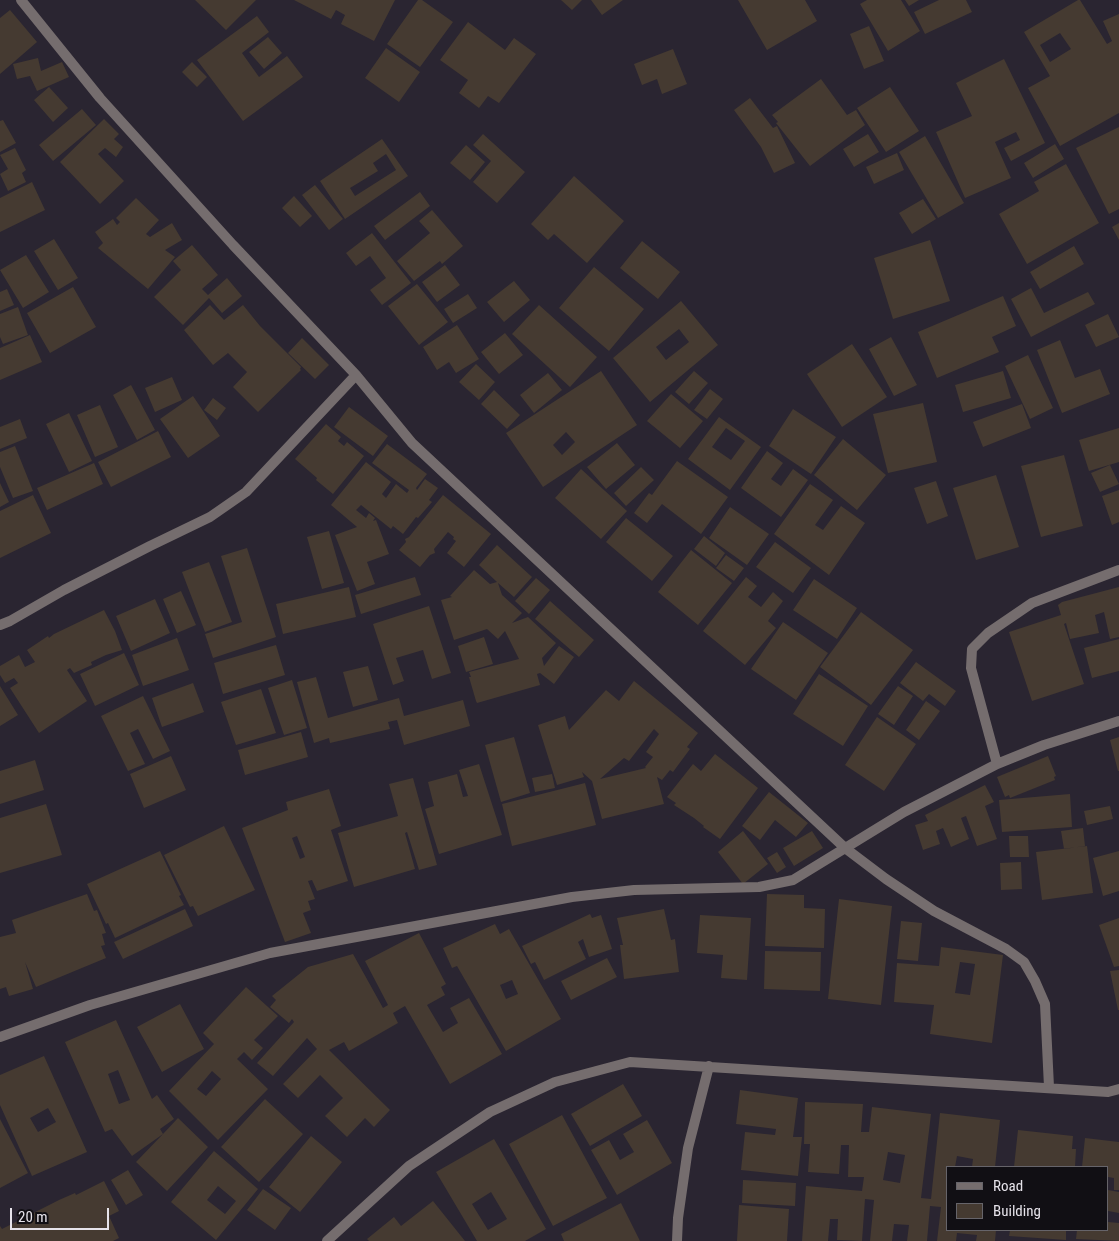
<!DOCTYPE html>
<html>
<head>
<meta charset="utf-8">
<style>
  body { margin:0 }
  #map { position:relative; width:1119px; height:1241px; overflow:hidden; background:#2a2531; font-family:"Roboto Condensed",sans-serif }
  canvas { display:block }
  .legend { position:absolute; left:946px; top:1166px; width:162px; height:65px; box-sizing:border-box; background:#110f14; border:1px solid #66646a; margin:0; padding:6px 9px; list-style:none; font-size:15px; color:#e6e3ea }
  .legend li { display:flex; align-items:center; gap:10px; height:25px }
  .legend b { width:25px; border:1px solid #66646a }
  .scale { position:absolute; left:10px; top:1208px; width:99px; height:22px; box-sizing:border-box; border:2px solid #e6e3ea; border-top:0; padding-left:6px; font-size:15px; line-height:18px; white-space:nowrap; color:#e6e3ea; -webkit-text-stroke:4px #110f14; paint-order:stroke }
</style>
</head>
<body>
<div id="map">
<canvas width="1119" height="1241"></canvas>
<ul class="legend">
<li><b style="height:6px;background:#756d6e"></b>Road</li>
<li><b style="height:14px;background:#453a31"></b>Building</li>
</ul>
<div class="scale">20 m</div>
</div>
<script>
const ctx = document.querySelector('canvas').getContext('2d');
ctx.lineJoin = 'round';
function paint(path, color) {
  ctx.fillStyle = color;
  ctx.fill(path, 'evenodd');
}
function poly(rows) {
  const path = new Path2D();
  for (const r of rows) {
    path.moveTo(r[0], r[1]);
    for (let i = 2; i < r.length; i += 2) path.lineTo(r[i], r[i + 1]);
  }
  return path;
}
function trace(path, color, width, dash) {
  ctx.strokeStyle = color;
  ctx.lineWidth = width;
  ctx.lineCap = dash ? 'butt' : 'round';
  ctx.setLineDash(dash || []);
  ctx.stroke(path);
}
paint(poly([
  [195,0,256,0,226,30],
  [294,0,395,0,374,41,341,24,345,15,336,10,331,19],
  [418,0,422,0,453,22,420,67,387,44],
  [561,0,582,0,572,10],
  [591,0,623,0,602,15],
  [738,0,805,0,817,21,767,50],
  [867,0,901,0,920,31,888,51,860,4],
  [905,0,919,0,909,6],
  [939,0,966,0,972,12,925,34,914,12],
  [1078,0,1080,0,1107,44,1112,41,1103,21,1119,14,1119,113,1060,146,1028,88,1050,76,1024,32],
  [1060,33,1071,49,1050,62,1040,45],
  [10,10,37,42,0,74,0,18],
  [257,16,269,32,242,53,259,77,287,56,303,77,243,121,197,60],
  [468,22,505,50,514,38,536,54,499,103,488,96,479,108,459,93,468,80,440,60],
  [869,26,884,61,864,69,850,34],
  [268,37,282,53,264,69,249,52],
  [386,48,420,72,399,102,365,78],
  [673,49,687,84,662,94,657,79,642,85,634,64],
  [38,58,41,71,62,62,69,77,37,91,30,76,17,79,13,64],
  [1004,59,1045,143,1011,161,1004,148,1020,140,1016,132,995,142,1011,178,965,198,936,132,972,116,956,83],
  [192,62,207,77,197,87,182,72],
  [821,79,847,115,856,110,865,125,810,166,776,123,778,122,772,115],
  [49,87,68,108,53,122,34,100],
  [890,87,919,131,886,152,857,108],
  [750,98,773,128,777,126,795,163,774,173,761,147,734,110],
  [82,109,96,125,53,161,39,145],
  [104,119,119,134,114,139,123,147,116,157,105,148,98,154,124,181,100,204,60,162],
  [3,120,16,143,0,152,0,121],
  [1119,127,1119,209,1109,214,1076,148],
  [483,134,525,172,497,203,473,182,491,161,473,145],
  [868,134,879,152,854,167,843,149],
  [925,136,964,203,938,218,899,152],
  [382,139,408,176,345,219,320,181],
  [386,154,396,170,355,196,350,188,378,171,373,163],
  [1055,144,1064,159,1033,178,1024,163],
  [466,145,485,162,470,180,450,163],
  [15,148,26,170,22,173,26,182,8,191,0,174,8,169,0,155],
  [897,153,904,170,874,184,866,167],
  [1066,164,1099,223,1027,264,999,214,1039,191,1034,182],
  [574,176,624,221,587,263,554,234,548,240,531,224],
  [32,182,45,210,0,232,0,198],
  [315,185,343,219,329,230,302,195],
  [420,192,430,206,385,240,374,226],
  [294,196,312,216,300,227,282,208],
  [136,198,159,220,146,234,150,237,172,223,182,240,165,250,175,257,148,289,98,248,103,243,95,232,113,219,117,225,120,222,116,218],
  [923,199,936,219,912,234,899,213],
  [432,210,463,246,442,264,440,261,414,281,397,261,430,233,419,221],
  [1119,223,1119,240,1112,227],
  [372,233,411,283,382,305,370,290,386,278,370,256,356,266,346,253],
  [54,239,78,278,58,290,34,251],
  [930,240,950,301,893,319,874,258],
  [642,241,680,272,658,299,620,268],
  [192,245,218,275,202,289,208,295,227,278,242,296,222,313,209,298,183,325,154,297,181,270,173,261],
  [1074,246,1084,264,1040,289,1030,272],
  [26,255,49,292,23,308,0,270],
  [445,265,460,285,437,302,422,282],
  [594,267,644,309,609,351,559,308],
  [514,281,530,300,504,322,487,302],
  [417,284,448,322,419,345,388,306],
  [73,287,96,327,50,353,27,313],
  [1031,288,1044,313,1088,292,1095,304,1031,337,1011,299],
  [7,289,14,305,0,311,0,292],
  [468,294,477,308,453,323,444,309],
  [1003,296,1016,326,992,337,999,352,937,378,918,332],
  [681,301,718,345,650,402,613,358],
  [679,329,689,342,666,360,656,347],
  [210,305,224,320,243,305,260,326,301,367,300,369,301,370,258,412,233,387,247,372,228,353,213,365,184,330],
  [539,305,597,357,570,387,512,334],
  [18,307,28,335,3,344,0,337,0,314],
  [1108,314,1119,337,1096,347,1085,325],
  [457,325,479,359,456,373,449,362,437,370,423,347],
  [505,333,523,355,499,374,481,352],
  [30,335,42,362,0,380,0,348],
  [891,337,917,385,894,396,869,349],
  [302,338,329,365,315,379,288,353],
  [1060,340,1075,378,1100,369,1110,394,1062,413,1037,350],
  [852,344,887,397,842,427,807,374],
  [1028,355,1053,408,1030,419,1005,366],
  [476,364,495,382,479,400,459,382],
  [601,371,637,425,543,487,506,433],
  [566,432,575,442,562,455,553,445],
  [694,371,708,383,689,404,675,392],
  [1003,371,1011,398,963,412,955,385],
  [548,373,562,390,534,413,520,395],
  [172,377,182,400,155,412,145,388],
  [131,385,155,430,137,440,113,395],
  [710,389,723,399,707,419,694,410],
  [494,390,520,415,507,429,481,404],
  [671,394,703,421,680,448,647,421],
  [193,396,220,436,188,458,160,419],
  [213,398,226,408,217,420,204,410],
  [923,403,937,462,888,473,873,414],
  [1022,404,1031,428,983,447,973,422],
  [100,405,118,447,95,457,77,415],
  [349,407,388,436,373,456,334,427],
  [793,409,836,437,811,474,769,446],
  [69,413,92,461,69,472,46,424],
  [719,417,761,447,730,490,688,459],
  [726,428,745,441,731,460,712,447],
  [20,419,27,438,0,449,0,427],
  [326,424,341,437,338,441,344,446,347,442,364,456,333,494,316,480,317,478,295,459],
  [1119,428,1119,462,1089,471,1079,440],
  [158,431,171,457,111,487,98,462],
  [843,439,886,475,857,510,814,475],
  [617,443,635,465,606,489,587,467],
  [387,444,427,474,416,488,417,490,425,479,438,488,429,500,432,502,418,518,416,517,403,534,393,526,391,529,361,505,356,510,366,518,369,513,375,518,373,521,376,520,389,554,367,562,375,584,357,591,335,535,357,527,331,505,366,462,391,482,382,494,386,498,396,484,407,493,409,490,372,463],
  [15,446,33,491,13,498,0,467,0,452],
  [767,451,783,463,771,479,781,486,793,469,808,480,781,517,741,488],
  [1064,455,1083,526,1041,537,1021,466],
  [677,461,728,497,701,534,662,504,647,523,634,513,649,493,652,495],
  [94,463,103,484,47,510,37,488],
  [1110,465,1119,484,1100,492,1091,473],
  [641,467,654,480,626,506,614,493],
  [581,469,627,511,601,539,555,498],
  [996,475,1019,547,976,560,953,488],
  [936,481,948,516,927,524,914,488],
  [0,483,9,502,0,507],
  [810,484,833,500,815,525,823,530,841,506,865,523,829,575,774,534],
  [1119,490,1119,522,1112,525,1102,496],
  [33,495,51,533,0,558,0,511],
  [443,495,491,534,464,567,447,553,456,541,453,539,454,537,448,532,434,549,435,553,430,555,420,567,399,550,406,542,405,539,409,537],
  [730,507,769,534,747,565,709,538],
  [626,518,673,556,652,581,606,542],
  [329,531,344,583,322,589,307,537],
  [704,536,725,553,716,566,694,549],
  [775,542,811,568,793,593,756,567],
  [497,545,532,577,514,597,498,583,502,595,522,613,512,623,528,617,556,643,542,658,544,666,559,646,574,657,554,684,540,673,537,674,540,685,477,703,476,701,469,677,471,677,469,672,519,659,505,631,498,639,487,629,454,640,441,600,452,597,450,596,474,570,490,584,497,582,479,565],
  [247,548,276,637,213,658,205,634,242,622,221,556],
  [691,550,732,583,698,625,658,592],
  [726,555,744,568,734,581,716,568],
  [209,562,232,622,205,632,182,572],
  [415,577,421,595,361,614,355,595],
  [746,577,757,586,748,597,761,607,773,592,783,601,768,621,776,628,745,665,703,631],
  [536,578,550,590,529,614,515,601],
  [814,579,857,608,837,639,793,610],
  [349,587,356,617,283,634,276,604],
  [1119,587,1119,637,1110,639,1104,612,1095,615,1099,633,1070,639,1066,623,1064,624,1084,684,1032,701,1009,632,1061,615,1058,605,1062,602],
  [181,591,196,625,177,633,163,599],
  [155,599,170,633,131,651,116,616],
  [550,601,594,640,579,657,535,619],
  [429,606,451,673,432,679,423,650,396,658,404,681,393,685,373,624],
  [104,610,115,631,122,650,106,655,91,662,92,665,74,673,70,668,67,670,87,701,39,733,10,688,18,683,14,678,5,683,0,675,0,666,19,655,25,667,35,662,27,650,48,636,49,638,54,634],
  [861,612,913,650,871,705,820,667],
  [783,622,828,653,796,700,751,669],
  [484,637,493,664,466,672,458,646],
  [177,638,189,670,143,686,132,655],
  [1119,639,1119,671,1092,678,1084,648],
  [276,645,285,675,223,694,214,663],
  [124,653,139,685,95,706,80,674],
  [916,662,956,691,945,706,929,694,923,701,900,683],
  [368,666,378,700,353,707,343,672],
  [819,674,868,706,843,746,793,714],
  [316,677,328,718,399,698,404,716,463,700,470,726,404,745,397,720,388,722,390,729,330,743,329,738,314,743,297,682],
  [292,680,307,728,284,735,268,688],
  [634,681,698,733,687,747,690,749,673,772,670,770,662,780,657,777,664,804,602,819,592,781,582,772,584,777,557,785,538,725,565,716,569,730,606,690,619,701],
  [654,729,659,734,646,752,653,757,645,767,646,768,600,779,624,758,629,761],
  [193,683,204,712,162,727,152,698],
  [0,686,18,715,0,726],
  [898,686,913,696,894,725,878,714],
  [261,689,276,733,236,745,221,702],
  [143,696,170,751,153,759,138,729,130,733,145,764,128,771,101,716],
  [926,701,940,711,919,740,906,730],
  [877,717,916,744,884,791,845,765],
  [301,732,308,757,245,775,238,750],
  [514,737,530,793,501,802,485,745],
  [1119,737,1119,771,1118,771,1110,740],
  [715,754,758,788,720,839,703,827,704,826,694,818,674,805,676,803,667,797,693,764,701,771],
  [171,756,186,790,144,808,130,774],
  [1048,756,1056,776,1054,777,1055,780,1010,798,1009,795,1005,797,997,777],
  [35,760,44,790,0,804,0,771],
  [479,764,502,835,439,854,425,809,434,806,428,782,457,774,463,797,468,796,459,770],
  [552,774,555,788,535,792,532,778],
  [413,778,437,865,419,870,407,832,405,833,415,869,354,887,338,833,398,816,389,784],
  [585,783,596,825,512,846,502,804],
  [985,785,994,802,985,806,997,839,977,846,966,816,961,818,969,839,951,847,943,828,936,831,940,844,923,850,915,825,928,821,925,815],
  [329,789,341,826,331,830,348,881,317,891,312,880,308,881,315,899,308,901,311,910,303,913,311,933,285,942,242,828,288,810,286,802],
  [297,836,305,857,300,859,292,838],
  [769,792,808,823,796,837,775,820,760,840,742,826],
  [1070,794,1072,827,1002,832,999,800],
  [46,804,62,855,0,873,0,818],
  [1110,806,1113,819,1087,825,1084,811],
  [224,826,255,890,198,916,193,906,190,907,164,855],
  [1083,828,1085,846,1064,849,1061,831],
  [743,831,768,864,743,884,718,852],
  [812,831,823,848,794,866,783,848],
  [1009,836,1028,836,1029,857,1010,857],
  [1087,846,1093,893,1042,900,1036,852],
  [160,851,181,895,179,896,184,905,115,938,108,923,106,924,87,884],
  [1119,851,1119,891,1103,896,1093,858],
  [777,852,786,867,777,873,767,858],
  [1021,862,1022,889,1001,890,1000,863],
  [87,894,94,911,97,910,106,933,102,934,105,945,101,946,106,958,36,987,25,962,33,989,9,996,6,987,0,989,0,937,16,933,12,920],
  [767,894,804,895,804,908,825,909,824,948,765,946],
  [839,899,892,906,881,1005,828,999],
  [185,909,193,926,123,959,114,942],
  [664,909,671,940,675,939,679,972,624,979,620,945,623,945,617,918],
  [590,914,592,918,601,915,612,949,589,957,583,939,578,942,586,959,544,980,535,962,531,964,522,946],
  [700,915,751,918,747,980,721,978,723,955,697,953],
  [1119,918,1119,966,1114,967,1099,925],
  [901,921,922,923,918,961,897,959],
  [495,924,500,934,509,929,561,1019,506,1051,457,966,452,968,443,948],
  [512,980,518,994,506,999,500,985],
  [419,933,446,984,441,987,445,995,427,1005,443,1032,458,1023,450,1008,469,998,502,1054,450,1084,405,1006,393,1013,398,1023,349,1051,344,1042,329,1050,390,1110,374,1127,365,1118,347,1137,325,1116,343,1098,320,1075,298,1098,283,1084,317,1049,307,1038,273,1076,257,1063,294,1022,292,1019,289,1023,270,1007,276,1000,272,996,308,967,353,954,383,1008,388,1005,365,961],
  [941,947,1003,955,992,1043,930,1034,934,1005,894,1002,897,963,939,966],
  [960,962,975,964,970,995,955,993],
  [765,951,821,952,820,991,764,989],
  [607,958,617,977,571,1000,561,981],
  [1119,970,1119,1010,1118,1010,1110,971],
  [246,987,278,1016,254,1040,263,1048,252,1060,244,1052,237,1059,268,1089,218,1140,169,1091,214,1044,203,1033],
  [212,1071,221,1079,206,1096,197,1089],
  [180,1004,204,1049,162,1072,137,1027],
  [116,1020,152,1099,157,1095,174,1119,160,1129,163,1134,178,1118,208,1147,167,1191,136,1162,163,1134,132,1156,112,1129,105,1132,65,1042],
  [118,1070,130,1100,119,1104,108,1074],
  [44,1056,87,1152,32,1176,0,1105,0,1075],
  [48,1108,56,1122,38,1132,30,1118],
  [623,1084,642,1116,590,1146,571,1114],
  [740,1090,798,1098,793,1137,802,1137,798,1176,741,1170,745,1132,775,1135,776,1129,736,1124],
  [265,1099,303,1134,259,1182,221,1147],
  [805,1102,863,1104,861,1132,869,1132,872,1107,931,1114,921,1198,931,1199,940,1113,1000,1120,995,1167,972,1167,973,1159,957,1156,955,1167,948,1167,948,1230,996,1230,995,1241,976,1241,977,1235,957,1233,956,1241,937,1241,941,1207,930,1206,927,1241,907,1241,909,1225,894,1224,892,1241,870,1241,874,1200,865,1199,862,1241,837,1240,838,1219,830,1219,828,1241,802,1241,806,1186,862,1191,864,1177,848,1177,849,1145,841,1145,839,1174,808,1172,810,1144,804,1144],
  [888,1152,905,1155,900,1183,883,1180],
  [562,1115,607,1198,553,1226,509,1144],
  [0,1119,28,1173,0,1188],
  [647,1120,672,1163,617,1195,591,1150,609,1140,620,1160,634,1152,623,1134],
  [1018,1130,1073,1136,1072,1149,1076,1149,1075,1167,1014,1167],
  [311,1136,342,1162,300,1212,269,1187],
  [1085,1138,1119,1142,1119,1190,1114,1190,1114,1178,1108,1177,1108,1167,1082,1167],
  [494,1139,546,1229,525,1241,477,1241,436,1172],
  [491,1192,507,1219,488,1230,472,1204],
  [214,1151,258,1189,216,1240,171,1202],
  [218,1186,236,1201,225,1214,207,1200],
  [128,1170,143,1195,126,1205,111,1180],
  [743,1180,796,1183,795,1206,742,1203],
  [104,1181,119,1211,109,1216,119,1238,113,1241,0,1241,0,1226,2,1229,59,1200,75,1193,76,1195],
  [263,1189,291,1208,275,1230,247,1210],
  [1108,1190,1119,1192,1119,1213,1108,1211],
  [433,1201,465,1241,369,1241,367,1239,394,1217,401,1226],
  [621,1203,640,1241,564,1241,561,1234],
  [739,1205,789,1209,787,1241,737,1241],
  [1108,1222,1119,1223,1119,1241,1076,1239,1077,1230,1108,1230],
  [1010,1230,1066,1230,1066,1240,1009,1236]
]), '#453a31');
trace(poly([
  [21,0,100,98,233,245,356,375,412,443,845,848,886,879,934,911,1006,949,1024,962,1035,981,1045,1004,1049,1087],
  [0,625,10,621,64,590,150,546,210,517,246,492,356,375],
  [997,764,971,668,972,649,988,633,1032,603,1119,570],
  [0,1037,90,1005,270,953,572,897,634,890,759,887,793,880,904,812,997,764,1044,745,1119,721],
  [327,1241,409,1166,490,1112,555,1082,630,1062,1108,1092,1119,1089],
  [677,1241,678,1218,688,1148,709,1066]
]), '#756d6e', 10);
</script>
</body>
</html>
